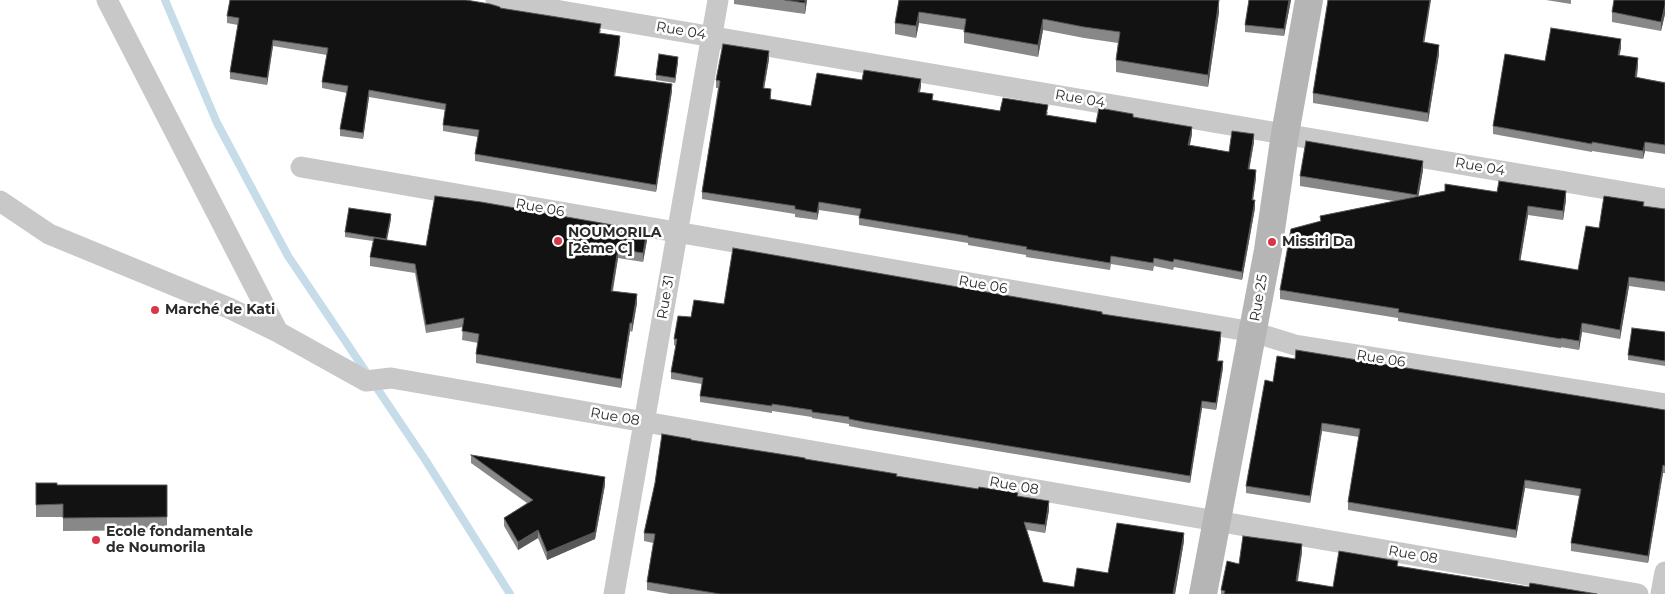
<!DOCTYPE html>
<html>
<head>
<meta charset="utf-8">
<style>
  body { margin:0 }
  canvas { display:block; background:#fff }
</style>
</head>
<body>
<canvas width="1665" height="594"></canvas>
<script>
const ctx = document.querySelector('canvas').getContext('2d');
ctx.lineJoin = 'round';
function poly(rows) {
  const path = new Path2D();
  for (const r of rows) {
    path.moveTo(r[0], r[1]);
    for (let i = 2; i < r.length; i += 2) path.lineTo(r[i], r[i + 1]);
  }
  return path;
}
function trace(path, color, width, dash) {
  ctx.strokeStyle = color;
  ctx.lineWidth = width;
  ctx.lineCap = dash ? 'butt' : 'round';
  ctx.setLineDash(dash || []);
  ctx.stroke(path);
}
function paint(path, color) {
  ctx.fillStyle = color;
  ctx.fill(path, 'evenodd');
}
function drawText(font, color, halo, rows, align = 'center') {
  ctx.font = font + ' Montserrat,sans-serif';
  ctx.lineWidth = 5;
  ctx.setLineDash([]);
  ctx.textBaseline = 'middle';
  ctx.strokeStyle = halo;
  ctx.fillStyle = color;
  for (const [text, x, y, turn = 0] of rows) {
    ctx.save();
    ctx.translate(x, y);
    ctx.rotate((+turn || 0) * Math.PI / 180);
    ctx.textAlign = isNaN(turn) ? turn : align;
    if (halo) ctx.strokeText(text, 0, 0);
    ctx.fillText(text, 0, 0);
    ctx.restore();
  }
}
trace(poly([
  [165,0,217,123,288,256,426,461,510,594]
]), '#c6dce8', 8);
trace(poly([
  [107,0,278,332],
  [496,0,1665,199],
  [301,167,1253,332,1295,345,1665,404],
  [0,201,49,234,229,308,278,332,366,381,391,378,1638,594],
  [614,594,718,0],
  [1661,594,1665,572]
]), '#c8c8c8', 21);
trace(poly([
  [1203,594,1268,250,1285,134,1309,0]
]), '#b5b5b5', 28);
paint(poly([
  [734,0,807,0,805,14,734,4],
  [899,0,1219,12,1208,87,1116,72,1116,60,1118,43,1084,38,1043,30,1038,57,964,43,964,30,919,23,916,38,895,34,895,23],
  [1249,0,1291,0,1284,36,1245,32,1245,25],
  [1546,0,1571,0,1571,4],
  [1665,0,1665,14,1661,31,1612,22,1612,12],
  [500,8,601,30,600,33,620,42,615,76,672,91,656,192,475,161,475,154,478,137,443,131,443,125,445,110,369,97,363,139,340,136,340,129,347,93,322,88,322,82,327,55,273,46,267,85,230,79,230,72,238,25,227,23,227,16],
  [1424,42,1439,54,1428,122,1313,103,1313,93],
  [1621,48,1619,55,1638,66,1637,78,1665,82,1665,154,1645,151,1643,159,1592,151,1592,152,1493,134,1493,126,1545,61],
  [769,59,764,88,771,97,771,99,811,106,862,80,921,86,920,92,933,100,1000,111,1048,112,1047,115,1096,123,1133,117,1192,134,1190,145,1229,152,1254,142,1249,169,1256,178,1253,200,1255,208,1242,280,1174,267,1173,270,1154,266,1153,271,1111,264,1110,270,1026,257,1026,255,968,245,968,243,859,225,859,216,819,210,817,220,795,217,795,214,702,199,702,192,718,88,716,88,716,80],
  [678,62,675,83,656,80,656,75],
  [1423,170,1418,197,1497,192,1566,200,1563,220,1528,215,1520,261,1578,270,1599,228,1644,206,1665,209,1665,291,1629,286,1620,339,1582,332,1579,350,1561,347,1561,348,1398,321,1398,318,1280,299,1280,290,1320,221,1320,216,1394,201,1300,186,1300,176],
  [391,219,387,240,426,246,647,240,643,262,618,258,613,291,637,303,632,332,630,331,621,388,476,363,476,354,478,343,462,340,463,327,426,333,415,273,370,266,370,257,373,241,345,237,345,232],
  [724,304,1102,314,1221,339,1218,361,1223,368,1216,410,1202,408,1190,483,864,429,849,426,849,424,812,418,812,417,772,411,772,413,700,402,700,396,702,384,671,379,671,372,676,346,674,345,674,339,691,317],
  [1665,332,1665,366,1628,360,1628,355],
  [1273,382,1665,410,1665,473,1663,473,1648,563,1571,551,1571,543,1579,496,1525,488,1516,538,1348,510,1348,502,1359,437,1322,431,1310,503,1246,493,1246,486],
  [691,440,805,459,897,476,1018,496,1049,510,1045,533,1027,530,1043,582,1074,587,1184,541,1175,594,670,594,647,590,647,582,653,543,644,541,644,533],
  [471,455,605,485,595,539,547,560,538,538,518,550,504,526,504,518,527,503,471,463],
  [36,483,57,485,167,485,167,530,63,531,63,517,36,517],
  [1302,552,1298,581,1333,587,1398,566,1529,587,1597,594,1221,594,1221,590,1239,564]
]), '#888');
paint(poly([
  [805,0,807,0,805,14],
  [1219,0,1219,12,1208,87,1208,75],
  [1289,0,1291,0,1284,36,1284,29],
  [1430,0,1431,0,1423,51,1423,42],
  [1665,5,1665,14,1661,31,1661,22],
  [919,12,919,23,916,38,916,26],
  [1043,19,1043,30,1038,57,1038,45],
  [620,36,620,42,614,83,614,76],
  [1621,39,1621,48,1618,63,1618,55],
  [273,40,273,46,267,85,267,78],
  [1439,45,1439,54,1428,122,1428,113],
  [769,51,769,59,763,95,763,88],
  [678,57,678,62,675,83,675,78],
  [1638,58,1638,66,1635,86,1635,77],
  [921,79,921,86,918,100,918,92],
  [672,84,672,91,656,192,656,185],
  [369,90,369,97,363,139,363,133],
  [1192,127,1192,134,1188,153,1188,145],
  [1254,134,1254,142,1248,177,1248,169],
  [1645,142,1645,151,1643,159,1643,151],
  [1423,161,1423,170,1417,205,1417,195],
  [1256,170,1256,178,1252,207,1252,200],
  [1566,191,1566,200,1563,220,1563,211],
  [1255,200,1255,208,1242,280,1242,272],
  [819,202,819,210,817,220,817,213],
  [1528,206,1528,215,1519,269,1519,260],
  [391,214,391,219,386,244,386,239],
  [647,231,647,240,643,262,643,253],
  [618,249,618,258,611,299,611,291],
  [1629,277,1629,286,1620,339,1620,330],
  [637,294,637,303,632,332,632,323],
  [630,323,630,331,621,388,621,379],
  [1582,323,1582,332,1579,350,1579,341],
  [1221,332,1221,339,1217,367,1217,361],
  [1223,361,1223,368,1216,410,1216,403],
  [1202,401,1202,408,1190,483,1190,476],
  [1322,423,1322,431,1310,503,1310,496],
  [1663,465,1663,473,1648,563,1648,556],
  [605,477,605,485,595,539,547,560,547,552],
  [1525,480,1525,488,1516,538,1516,530],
  [1049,501,1049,510,1045,533,1045,525],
  [538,530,538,538,518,550,518,542],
  [1184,533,1184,541,1175,594,1173,594],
  [1302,544,1302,552,1296,589,1296,581]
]), '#595959');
const building = poly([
  [230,0,466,0,490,4,500,7,500,8,601,24,599,33,620,36,614,76,672,84,656,185,475,154,479,130,443,125,446,104,369,90,363,133,340,129,348,86,322,82,328,48,273,40,267,78,230,72,239,18,227,16,230,0],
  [785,0,805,0,805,3,785,0],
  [899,0,1219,0,1208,75,1116,60,1120,32,1084,27,1043,19,1038,45,964,32,966,19,919,12,916,26,895,23,899,0],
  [1249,0,1289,0,1284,29,1245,25,1249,0],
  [1328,0,1430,0,1423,42,1439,45,1428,113,1313,93,1328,0],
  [1614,0,1665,0,1665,5,1661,22,1612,12,1614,0],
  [1551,28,1621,39,1618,55,1638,58,1635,77,1665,83,1665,145,1645,142,1643,151,1592,142,1592,144,1493,126,1505,54,1545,61,1551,28],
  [723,44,769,51,763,88,771,89,770,99,811,106,817,73,862,80,864,70,921,79,918,92,933,94,932,100,1000,111,1003,98,1048,105,1046,115,1096,123,1099,108,1133,114,1133,117,1192,127,1188,145,1229,152,1232,131,1254,134,1248,169,1256,170,1252,200,1255,200,1242,272,1174,259,1173,262,1154,258,1153,263,1111,256,1110,263,1026,249,1027,247,968,237,968,236,859,218,861,209,819,202,817,213,795,209,795,206,702,192,720,81,716,80,723,44],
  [659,54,678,57,675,78,656,75,659,54],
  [1306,141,1423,161,1417,195,1300,176,1306,141],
  [1499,181,1566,191,1563,211,1528,206,1519,260,1578,270,1586,226,1599,228,1604,196,1644,202,1643,206,1665,209,1665,282,1629,277,1620,330,1582,323,1579,341,1561,338,1561,339,1398,312,1399,309,1280,290,1291,229,1321,221,1320,216,1445,191,1445,184,1497,192,1499,181],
  [435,196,481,202,647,231,643,253,618,249,611,291,637,294,632,323,630,323,621,379,476,354,479,334,462,331,464,318,426,325,415,264,370,257,374,238,426,246,435,196],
  [349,208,391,214,386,239,345,232,349,208],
  [733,248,1102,312,1102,314,1221,332,1217,361,1223,361,1216,403,1202,401,1190,476,864,422,849,419,849,417,812,412,812,410,772,404,772,406,700,396,703,378,671,372,677,339,674,339,678,316,691,317,694,300,724,304,733,248],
  [1632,328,1665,332,1665,361,1628,355,1632,328],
  [1296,350,1665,410,1665,466,1663,465,1648,556,1571,543,1581,489,1525,480,1516,530,1348,502,1360,429,1322,423,1310,496,1246,486,1265,380,1273,382,1277,356,1295,359,1296,350],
  [662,434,691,439,691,440,805,458,805,459,897,474,896,476,978,489,979,487,1018,493,1017,496,1049,501,1045,525,1024,522,1043,582,1074,587,1077,568,1108,573,1117,523,1184,533,1173,594,720,594,647,582,655,534,644,533,655,483,662,434],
  [471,455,605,477,595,532,547,552,538,530,518,542,504,518,533,500,471,455],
  [36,483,57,483,57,485,167,485,167,517,63,518,63,504,36,505,36,483],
  [1243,536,1302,544,1296,581,1333,587,1339,551,1398,561,1397,566,1529,587,1530,583,1597,594,1224,594,1225,591,1221,590,1227,561,1239,564,1243,536]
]);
paint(building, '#121212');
trace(building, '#595959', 1);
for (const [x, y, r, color] of [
  [558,241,5,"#d9364a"],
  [1272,242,5,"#d9364a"],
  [155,310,5,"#d9364a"],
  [96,540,5,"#d9364a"]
]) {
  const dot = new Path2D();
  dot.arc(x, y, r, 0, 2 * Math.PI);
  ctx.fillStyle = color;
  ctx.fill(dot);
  trace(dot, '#fff', 2);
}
drawText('14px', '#2b2b2b', '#fff', [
  ["Rue 04",681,31,10],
  ["Rue 04",1080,99,10],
  ["Rue 04",1480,167,10],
  ["Rue 06",540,208,10],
  ["Rue 06",983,285,10],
  ["Rue 31",666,297,-80],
  ["Rue 25",1259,298,-80],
  ["Rue 06",1381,359,9],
  ["Rue 08",615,417,10],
  ["Rue 08",1014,486,10],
  ["Rue 08",1413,555,10]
]);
drawText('bold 14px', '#2b2b2b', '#fff', [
  ["NOUMORILA",568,233],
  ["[2ème C]",568,249],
  ["Missiri Da",1282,242],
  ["Marché de Kati",165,310],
  ["Ecole fondamentale",106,532],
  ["de Noumorila",106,548]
], 'left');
</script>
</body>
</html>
